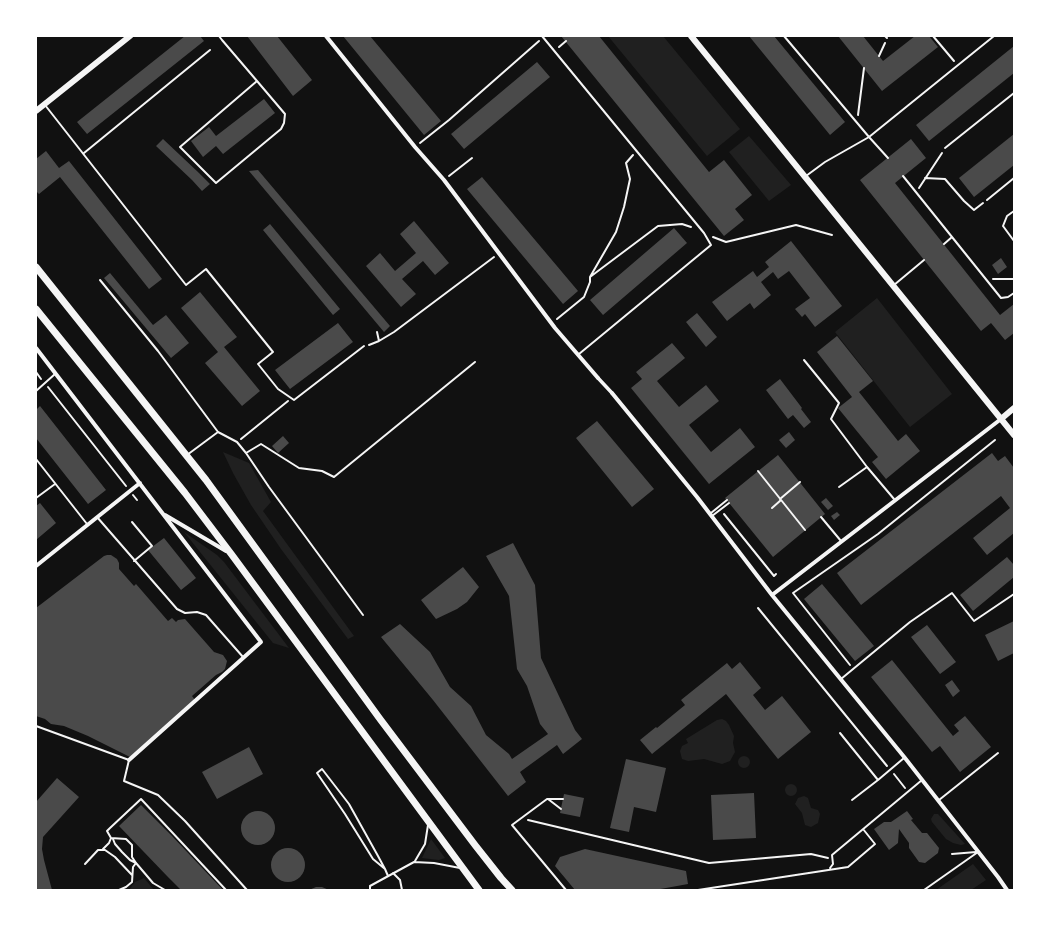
<!DOCTYPE html>
<html>
<head>
<meta charset="utf-8">
<style>
  body { margin:0 }
  #map { position:relative; width:1050px; height:926px; overflow:hidden; background:#111; font-family:Overpass,sans-serif }
  canvas { display:block }
  .frame { position:absolute; inset:0; border:37px solid #fff; pointer-events:none }
</style>
</head>
<body>
<div id="map">
<canvas width="1050" height="926"></canvas>
<div class="frame"></div>
</div>
<script>
const ctx = document.querySelector('canvas').getContext('2d');
ctx.lineJoin = 'round';
function paint(path, color) {
  ctx.fillStyle = color;
  ctx.fill(path, 'evenodd');
}
function poly(rows) {
  const path = new Path2D();
  for (const r of rows) {
    if (r.length === 3) {
      path.moveTo(r[0] + r[2], r[1]);
      path.arc(r[0], r[1], r[2], 0, 2 * Math.PI);
      continue;
    }
    path.moveTo(r[0], r[1]);
    for (let i = 2; i < r.length; i += 2) path.lineTo(r[i], r[i + 1]);
  }
  return path;
}
function trace(path, color, width, dash) {
  ctx.strokeStyle = color;
  ctx.lineWidth = width;
  ctx.lineCap = dash ? 'butt' : 'round';
  ctx.setLineDash(dash || []);
  ctx.stroke(path);
}
paint(poly([
  [608,36,663,36,740,129,707,156],
  [749,136,791,185,769,201,729,152],
  [877,298,952,394,910,427,835,332],
  [223,452,249,463,271,502,263,511,354,636,348,639,281,549,251,505,233,473],
  [184,532,217,555,224,562,289,648,273,643],
  [722,719,726,721,729,725,734,736,733,743,735,752,730,761,722,764,704,759,688,761,682,759,680,751,682,746,688,743,686,739,717,720],
  [744,762,6],
  [791,790,6],
  [804,796,808,798,811,808,818,810,820,814,818,823,811,827,805,825,802,813,795,804,798,798],
  [934,814,938,814,965,844,961,845,953,843,946,839,932,822,931,819],
  [431,839,445,858,439,860,422,858],
  [973,864,986,880,971,890,936,890],
  [144,878,154,890,129,890,135,882]
]), '#202020');
paint(poly([
  [185,36,200,36,204,41,87,134,77,122],
  [247,36,277,36,312,80,293,96],
  [343,36,370,36,441,121,424,135],
  [561,36,599,36,709,172,724,160,752,195,735,209,744,220,724,236],
  [749,36,774,36,845,122,830,135],
  [838,36,863,36,883,61,915,36,929,36,938,47,882,91],
  [1014,46,1014,73,929,141,916,125],
  [537,62,550,77,464,149,451,134],
  [264,99,275,113,223,154,216,146,203,157,191,141,209,127,216,136],
  [1014,134,1014,165,974,197,959,178],
  [163,139,199,173,192,180,156,146],
  [911,139,926,158,895,183,1000,315,1014,304,1014,333,1005,340,991,323,981,331,860,180],
  [46,151,59,168,69,161,162,279,149,289,60,177,39,194,36,191,36,159],
  [258,170,390,326,384,332,249,171],
  [199,173,210,184,202,191,192,180],
  [482,177,578,291,563,304,467,189],
  [414,221,449,263,435,275,423,261,402,279,416,294,401,307,366,266,380,253,395,271,416,253,400,234],
  [270,224,340,309,333,315,263,230],
  [674,228,687,243,603,315,590,300],
  [791,241,842,306,815,327,805,314,802,317,795,309,810,298,789,271,778,279,773,272,761,282,771,295,754,309,750,303,727,321,712,302,753,271,757,277,769,267,765,262],
  [1001,258,1007,267,998,274,992,265],
  [110,273,153,325,166,315,189,343,171,358,104,278],
  [200,292,237,337,224,347,260,391,242,406,205,363,218,352,181,308],
  [697,313,717,337,706,347,686,322],
  [338,323,353,342,290,389,275,370],
  [837,336,873,381,859,392,898,441,906,434,920,451,886,479,872,462,878,457,838,408,852,397,817,352],
  [672,343,685,358,657,381,679,407,706,385,719,401,689,425,711,452,740,428,755,447,709,484,631,388,642,379,636,372],
  [780,379,802,408,801,409,811,422,804,428,793,415,788,419,766,390],
  [40,406,106,490,88,504,36,438,36,410],
  [597,421,654,489,632,507,576,438],
  [789,432,795,440,786,448,779,440],
  [283,436,289,443,278,453,272,446],
  [992,453,998,461,1005,456,1014,468,1014,533,987,555,973,538,1010,508,1001,496,861,605,837,573],
  [778,455,825,514,773,557,725,498],
  [826,498,833,506,828,510,821,502],
  [40,503,56,523,36,540,36,506],
  [837,512,840,515,834,520,831,516],
  [164,538,196,578,181,590,148,550],
  [513,543,535,585,541,658,575,730,582,739,563,754,557,745,520,772,526,782,508,796,433,700,381,637,400,624,430,652,450,687,471,706,486,735,509,754,512,759,548,734,540,724,527,686,517,669,509,596,486,556],
  [107,555,111,555,117,559,119,563,119,569,134,586,136,584,168,621,172,618,176,622,178,620,185,619,214,652,223,655,227,661,225,669,222,672,216,675,192,696,195,700,130,757,88,736,64,726,51,724,45,719,36,716,36,608,104,556],
  [1007,557,1014,565,1014,577,973,611,960,595],
  [463,567,479,587,467,602,457,609,436,619,421,600],
  [822,584,874,646,855,661,804,599],
  [1014,621,1014,653,998,661,985,635],
  [927,625,956,662,940,674,911,637],
  [892,660,953,736,959,731,954,725,965,716,991,747,960,772,940,746,932,752,871,677],
  [740,662,761,688,753,695,765,710,782,696,811,732,778,759,726,694,652,754,640,740,656,727,657,728,685,705,681,700,727,663,732,669],
  [952,680,960,691,953,697,945,685],
  [249,747,263,774,217,799,202,772],
  [626,759,666,768,656,812,634,807,629,832,610,828],
  [57,778,79,797,43,837,42,849,44,860,52,890,36,890,36,802],
  [754,793,756,838,713,840,711,795],
  [564,794,584,798,580,817,560,813],
  [141,805,172,836,223,890,181,890,167,876,119,826],
  [907,811,913,819,911,820,922,833,927,833,939,848,938,853,925,863,919,862,909,848,909,843,899,829,898,843,889,850,874,829,884,822,891,822],
  [258,828,17],
  [288,865,17],
  [585,849,686,871,688,884,655,890,575,890,555,866,560,857],
  [316,887,322,887,329,890,309,890]
]), '#4a4a4a');
trace(poly([
  [933,36,954,61],
  [559,47,566,41],
  [879,56,885,43],
  [858,115,864,68],
  [420,143,449,120,539,41],
  [449,176,472,158],
  [925,178,945,179,964,201,974,210,983,203],
  [919,188,942,153],
  [713,237,726,242,796,225,832,235],
  [590,277,658,226,682,224,691,227],
  [993,279,1014,279],
  [557,319,584,297,590,282,590,277,616,232,624,207,630,179,626,163,633,155],
  [377,332,379,341],
  [369,345,379,341,394,332,494,257],
  [36,372,41,379],
  [48,387,126,486],
  [241,439,288,401],
  [758,471,805,530],
  [133,495,137,500],
  [780,499,800,482],
  [772,508,781,500],
  [724,514,774,576,776,574],
  [758,608,887,766],
  [850,665,793,593,878,534,995,440],
  [894,774,905,788],
  [528,820,709,863,811,854,828,858],
  [113,839,115,844,122,852,130,860,136,863,133,867,132,882,126,887,119,890],
  [103,849,109,843,111,838],
  [85,864,98,850,105,850,115,857,132,875],
  [165,890,153,883,136,863,132,857,132,845,126,839,111,838,107,831,110,828,141,799,226,890]
]), '#f5f5f5', 2);
trace(poly([
  [219,36,222,40,257,81,285,114,284,123,281,129,216,183,180,147,257,81],
  [542,36,704,233,711,245,579,354],
  [784,36,869,137,888,158],
  [885,36,887,38],
  [45,105,186,285,206,269,273,352,258,364,278,389,294,400,364,346],
  [945,148,1014,93],
  [84,153,210,50],
  [806,176,825,162,869,137,994,36],
  [903,176,1001,298,1008,297,1014,293],
  [987,200,1014,178],
  [1014,211,1007,216,1003,226,1014,241],
  [944,244,952,237],
  [100,280,158,351,218,432,237,442,246,453,269,487,363,615],
  [894,285,924,260],
  [804,360,839,403,831,419,867,467,894,499],
  [36,391,55,374],
  [246,453,261,444,299,468,322,471,334,477,475,362],
  [187,455,218,432],
  [36,459,87,524],
  [839,487,867,467],
  [36,498,55,484],
  [711,513,727,500],
  [712,516,729,503],
  [97,517,177,609,185,613,197,612,206,615,243,657],
  [821,517,841,541],
  [132,522,152,546,134,561],
  [841,679,910,622,952,593,974,621,1014,594],
  [36,726,129,760,124,781,158,795,185,821,247,890],
  [840,733,878,780,904,758],
  [548,799,561,809],
  [563,799,547,799,512,825,566,890],
  [852,800,878,780],
  [939,800,998,753],
  [952,854,976,852],
  [415,861,425,844,428,825],
  [830,868,833,864,832,855,922,780],
  [385,869,373,859,345,814,317,773,322,769,349,804,378,856,385,869,388,876],
  [393,873,400,880,402,890],
  [370,890,370,886,414,862,434,863,460,868],
  [698,890,848,867,875,844,863,829],
  [924,890,978,852]
]), '#f5f5f5', 2);
trace(poly([
  [598,378,612,393]
]), '#f5f5f5', 3.5);
trace(poly([
  [326,36,415,147,444,180,555,328,598,378],
  [36,348,261,642,129,760],
  [612,393,697,497,772,595,905,758,998,877,1007,890],
  [165,515,226,551],
  [36,566,140,483],
  [772,595,1001,419]
]), '#f5f5f5', 4);
trace(poly([
  [691,36,1014,435],
  [36,111,130,36],
  [1001,419,1014,408]
]), '#f5f5f5', 6);
trace(poly([
  [36,267,206,480,380,719,475,845,501,878,512,890],
  [36,309,185,493,232,555,479,890]
]), '#f5f5f5', 7);
</script>
</body>
</html>
